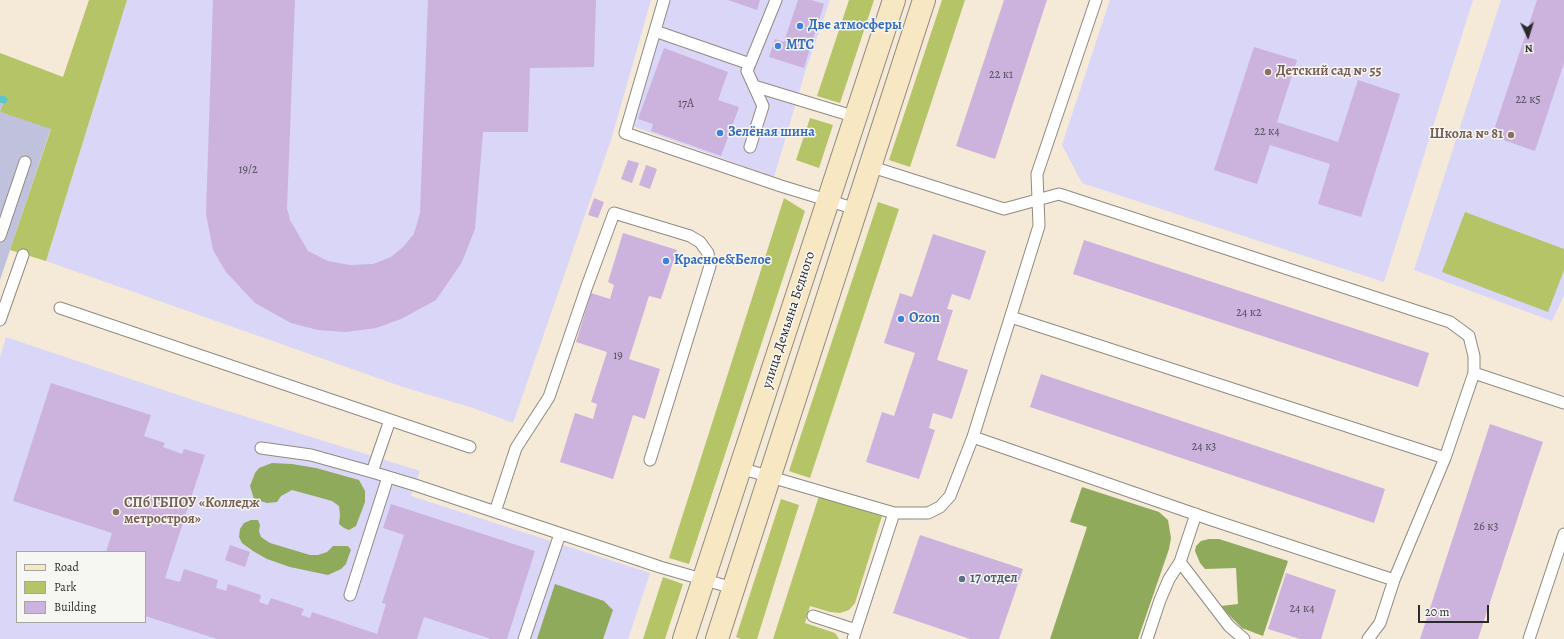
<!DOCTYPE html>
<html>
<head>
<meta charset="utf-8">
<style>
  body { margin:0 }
  #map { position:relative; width:1564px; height:639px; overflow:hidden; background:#f5e9d8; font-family:Alegreya,serif }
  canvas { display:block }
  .legend { position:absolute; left:16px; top:551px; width:130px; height:72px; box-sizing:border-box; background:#f6f6f2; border:1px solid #a5a5a2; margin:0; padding:5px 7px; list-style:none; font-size:12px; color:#2b2b2b }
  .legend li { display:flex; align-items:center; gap:8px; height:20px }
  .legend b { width:20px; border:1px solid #a5a5a2 }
  .north { position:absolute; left:1508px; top:16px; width:40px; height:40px; -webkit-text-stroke:3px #f6f6f2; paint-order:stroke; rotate:176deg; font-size:11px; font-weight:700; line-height:16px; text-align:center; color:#2b2b2b }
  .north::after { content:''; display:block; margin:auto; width:14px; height:18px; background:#2b2b2b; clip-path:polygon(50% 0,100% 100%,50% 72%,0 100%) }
  .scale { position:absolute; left:1418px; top:605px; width:71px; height:18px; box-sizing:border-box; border:2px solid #2b2b2b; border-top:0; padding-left:5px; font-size:12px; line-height:14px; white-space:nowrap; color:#2b2b2b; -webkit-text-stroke:3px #f6f6f2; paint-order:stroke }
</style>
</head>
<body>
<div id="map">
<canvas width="1564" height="639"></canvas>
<ul class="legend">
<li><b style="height:5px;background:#f7e8c3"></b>Road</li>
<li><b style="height:11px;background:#b4c466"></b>Park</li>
<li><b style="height:11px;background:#cbb3de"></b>Building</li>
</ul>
<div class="north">N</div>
<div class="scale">20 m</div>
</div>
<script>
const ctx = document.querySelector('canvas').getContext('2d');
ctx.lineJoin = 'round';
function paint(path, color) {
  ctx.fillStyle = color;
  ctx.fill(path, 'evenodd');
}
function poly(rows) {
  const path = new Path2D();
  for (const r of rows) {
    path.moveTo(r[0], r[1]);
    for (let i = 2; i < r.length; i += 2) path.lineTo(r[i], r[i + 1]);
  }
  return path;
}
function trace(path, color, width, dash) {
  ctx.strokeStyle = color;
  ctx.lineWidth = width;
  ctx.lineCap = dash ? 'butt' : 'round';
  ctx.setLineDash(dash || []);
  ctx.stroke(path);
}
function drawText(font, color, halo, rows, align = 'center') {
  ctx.font = font + ' Alegreya,serif';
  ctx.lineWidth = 3;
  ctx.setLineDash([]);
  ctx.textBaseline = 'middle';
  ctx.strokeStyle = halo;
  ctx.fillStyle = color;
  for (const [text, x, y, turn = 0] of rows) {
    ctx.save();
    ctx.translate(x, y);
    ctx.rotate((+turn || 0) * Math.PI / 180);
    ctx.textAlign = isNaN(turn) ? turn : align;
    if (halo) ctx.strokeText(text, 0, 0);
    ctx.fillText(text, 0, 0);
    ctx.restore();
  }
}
paint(poly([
  [127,0,651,0,611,140,513,423,473,408,403,387,46,261],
  [668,0,830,0,805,72,774,177,632,126],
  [1110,0,1473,0,1384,282,1082,183,1062,145],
  [1501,0,1564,0,1564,295,1552,321,1414,270],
  [6,337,199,402,420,471,411,496,650,573,628,639,0,639,0,357],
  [17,552,145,552,145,622,17,622]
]), '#d9d6f7');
paint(poly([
  [0,103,3,104,0,112,51,128,0,280]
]), '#c0c2dd');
paint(poly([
  [89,0,127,0,46,261,10,250,51,129,0,112,3,104,0,103,0,53,63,77],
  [849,0,874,0,840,103,817,96],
  [942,0,965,0,910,167,889,160],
  [810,118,833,125,819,168,796,160],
  [784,198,805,211,689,564,669,558],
  [878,202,899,209,810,478,789,471],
  [1465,212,1564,249,1564,270,1548,312,1442,272],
  [819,496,882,516,855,603,849,610,840,613,830,612,810,606,805,623,835,633,839,639,773,639],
  [781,499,799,505,757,639,741,639,736,637],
  [663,577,683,584,665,639,643,639]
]), '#b4c466');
paint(poly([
  [272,463,292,464,316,468,359,480,365,491,365,502,356,526,349,530,344,528,339,524,340,515,339,506,332,501,314,496,292,490,281,496,277,502,267,503,254,499,250,486,255,473,259,468],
  [1082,487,1159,512,1168,520,1171,538,1169,549,1138,639,1050,639,1087,527,1070,522],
  [251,520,258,520,260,525,259,531,261,537,270,543,310,555,318,555,327,552,333,546,348,546,351,550,349,555,346,564,341,569,328,575,290,567,267,559,253,551,242,543,239,537,240,529,244,523],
  [1209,539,1219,539,1288,561,1263,636,1242,628,1230,616,1221,606,1238,604,1236,568,1205,569,1200,563,1195,551,1196,546,1201,541],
  [555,584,604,601,613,610,603,639,537,639]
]), '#8faa5b');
trace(poly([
  [0,99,4,100]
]), '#59c6d0', 7);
paint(poly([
  [213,0,295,0,287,208,290,220,308,251,328,261,350,265,373,264,391,257,403,247,414,234,420,213,428,0,596,0,594,67,530,68,528,132,483,132,475,229,462,262,436,300,401,319,376,328,346,332,318,330,291,323,255,303,226,272,213,250,206,214],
  [728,0,760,0,757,10],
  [798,0,811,0,824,4,804,68,769,57,775,39,784,42],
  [1004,0,1047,0,995,159,956,146],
  [1537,0,1564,0,1564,63,1535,151,1492,136],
  [1254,47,1297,60,1277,122,1338,142,1358,80,1400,94,1361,217,1318,204,1330,164,1270,145,1257,184,1214,170],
  [664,48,728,72,718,100,739,107,721,156,651,131,653,124,638,119],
  [628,160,639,163,632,183,621,179],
  [646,165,657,169,650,189,639,185],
  [594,198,604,202,598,218,588,215],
  [623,233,677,250,661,299,649,296,629,359,660,369,645,419,633,415,613,479,560,462,575,413,593,419,597,404,591,402,607,352,576,342,591,293,610,299,614,285,608,282],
  [933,234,986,251,970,300,952,294,947,309,953,310,937,360,968,370,952,419,933,413,929,428,935,430,919,479,866,462,882,412,894,416,915,353,884,343,900,293,912,297],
  [1084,240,1429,353,1418,387,1073,274],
  [1041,374,1385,489,1374,523,1030,407],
  [51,383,151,415,144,436,165,443,163,447,182,454,184,449,205,455,165,578,180,582,184,569,218,580,216,588,226,591,228,584,261,595,259,602,268,605,271,598,304,609,301,615,310,618,312,612,377,634,386,604,382,603,404,535,383,528,391,504,535,551,507,639,491,639,424,617,417,639,217,639,145,616,145,552,106,552,112,533,13,501],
  [1490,424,1543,442,1533,471,1478,639,1420,639],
  [920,535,1023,569,999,639,970,639,893,613],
  [230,545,250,552,245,567,225,560],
  [1286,573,1336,590,1321,639,1300,639,1268,629]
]), '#cbb3de');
const lane = poly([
  [664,0,625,133,781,186,856,209],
  [655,31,750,64],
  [754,86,856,117],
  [750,147,763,106,747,71,776,0],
  [869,166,1004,209,1059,194,1450,322,1469,336,1474,356,1474,373,1564,403],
  [0,236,25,162],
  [60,308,470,447],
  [1011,317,1445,458],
  [0,320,23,255],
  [973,437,1212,520,1394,580],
  [261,448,311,455,372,472,415,485,660,567,733,588],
  [740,468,894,513,928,513,940,507,950,496,973,437,1039,226,1037,174,1096,0],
  [372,472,390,420],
  [495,512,516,448,549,397,587,286,614,213,690,236,700,242,708,253,710,266,650,460],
  [1180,562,1196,514],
  [350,595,388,477],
  [813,616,856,630],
  [524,639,560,534],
  [853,639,894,513],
  [1147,639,1160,600,1169,579,1180,562,1229,626,1244,639],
  [1368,639,1380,623,1394,580,1445,458,1474,373],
  [1529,639,1564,534]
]);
const secondary = poly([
  [684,639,894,0],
  [717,639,924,0]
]);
trace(lane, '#908a82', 13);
trace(secondary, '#908a82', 24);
trace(lane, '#fff', 11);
trace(secondary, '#f7e8c3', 22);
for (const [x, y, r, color] of [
  [800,26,4,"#3f7fe0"],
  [778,46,4,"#3f7fe0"],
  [1268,72,4,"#8d6e63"],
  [720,133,4,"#3f7fe0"],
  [1511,135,4,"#8d6e63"],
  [666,261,4,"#3f7fe0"],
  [901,319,4,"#3f7fe0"],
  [116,512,4,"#8d6e63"],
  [962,579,4,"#5c6f8a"]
]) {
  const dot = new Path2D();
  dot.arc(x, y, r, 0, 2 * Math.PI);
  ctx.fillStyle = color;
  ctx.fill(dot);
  trace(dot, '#f6f6f2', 1.5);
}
drawText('12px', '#534d58', null, [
  ["22 к1",1001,75],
  ["22 к5",1528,100],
  ["17А",686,104],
  ["22 к4",1267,132],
  ["19/2",248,170],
  ["24 к2",1249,313],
  ["19",618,356],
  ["24 к3",1204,447],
  ["26 к3",1486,527],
  ["24 к4",1302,609]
]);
drawText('bold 14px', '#366cbe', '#f6f6f2', [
  ["Две атмосферы",808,26],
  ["МТС",786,46],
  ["Зелёная шина",728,133],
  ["Красное&Белое",674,261],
  ["Ozon",909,319]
], 'left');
drawText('bold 14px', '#785e54', '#f6f6f2', [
  ["Детский сад № 55",1276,72],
  ["Школа № 81",1503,135,"right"],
  ["СПб ГБПОУ «Колледж",124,504],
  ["метростроя»",124,520]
], 'left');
drawText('14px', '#2b2b2b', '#f6f6f2', [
  ["улица Демьяна Бедного",789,320,-72]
]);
drawText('bold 14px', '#4e5e75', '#f6f6f2', [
  ["17 отдел",970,579]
], 'left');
</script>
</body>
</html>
